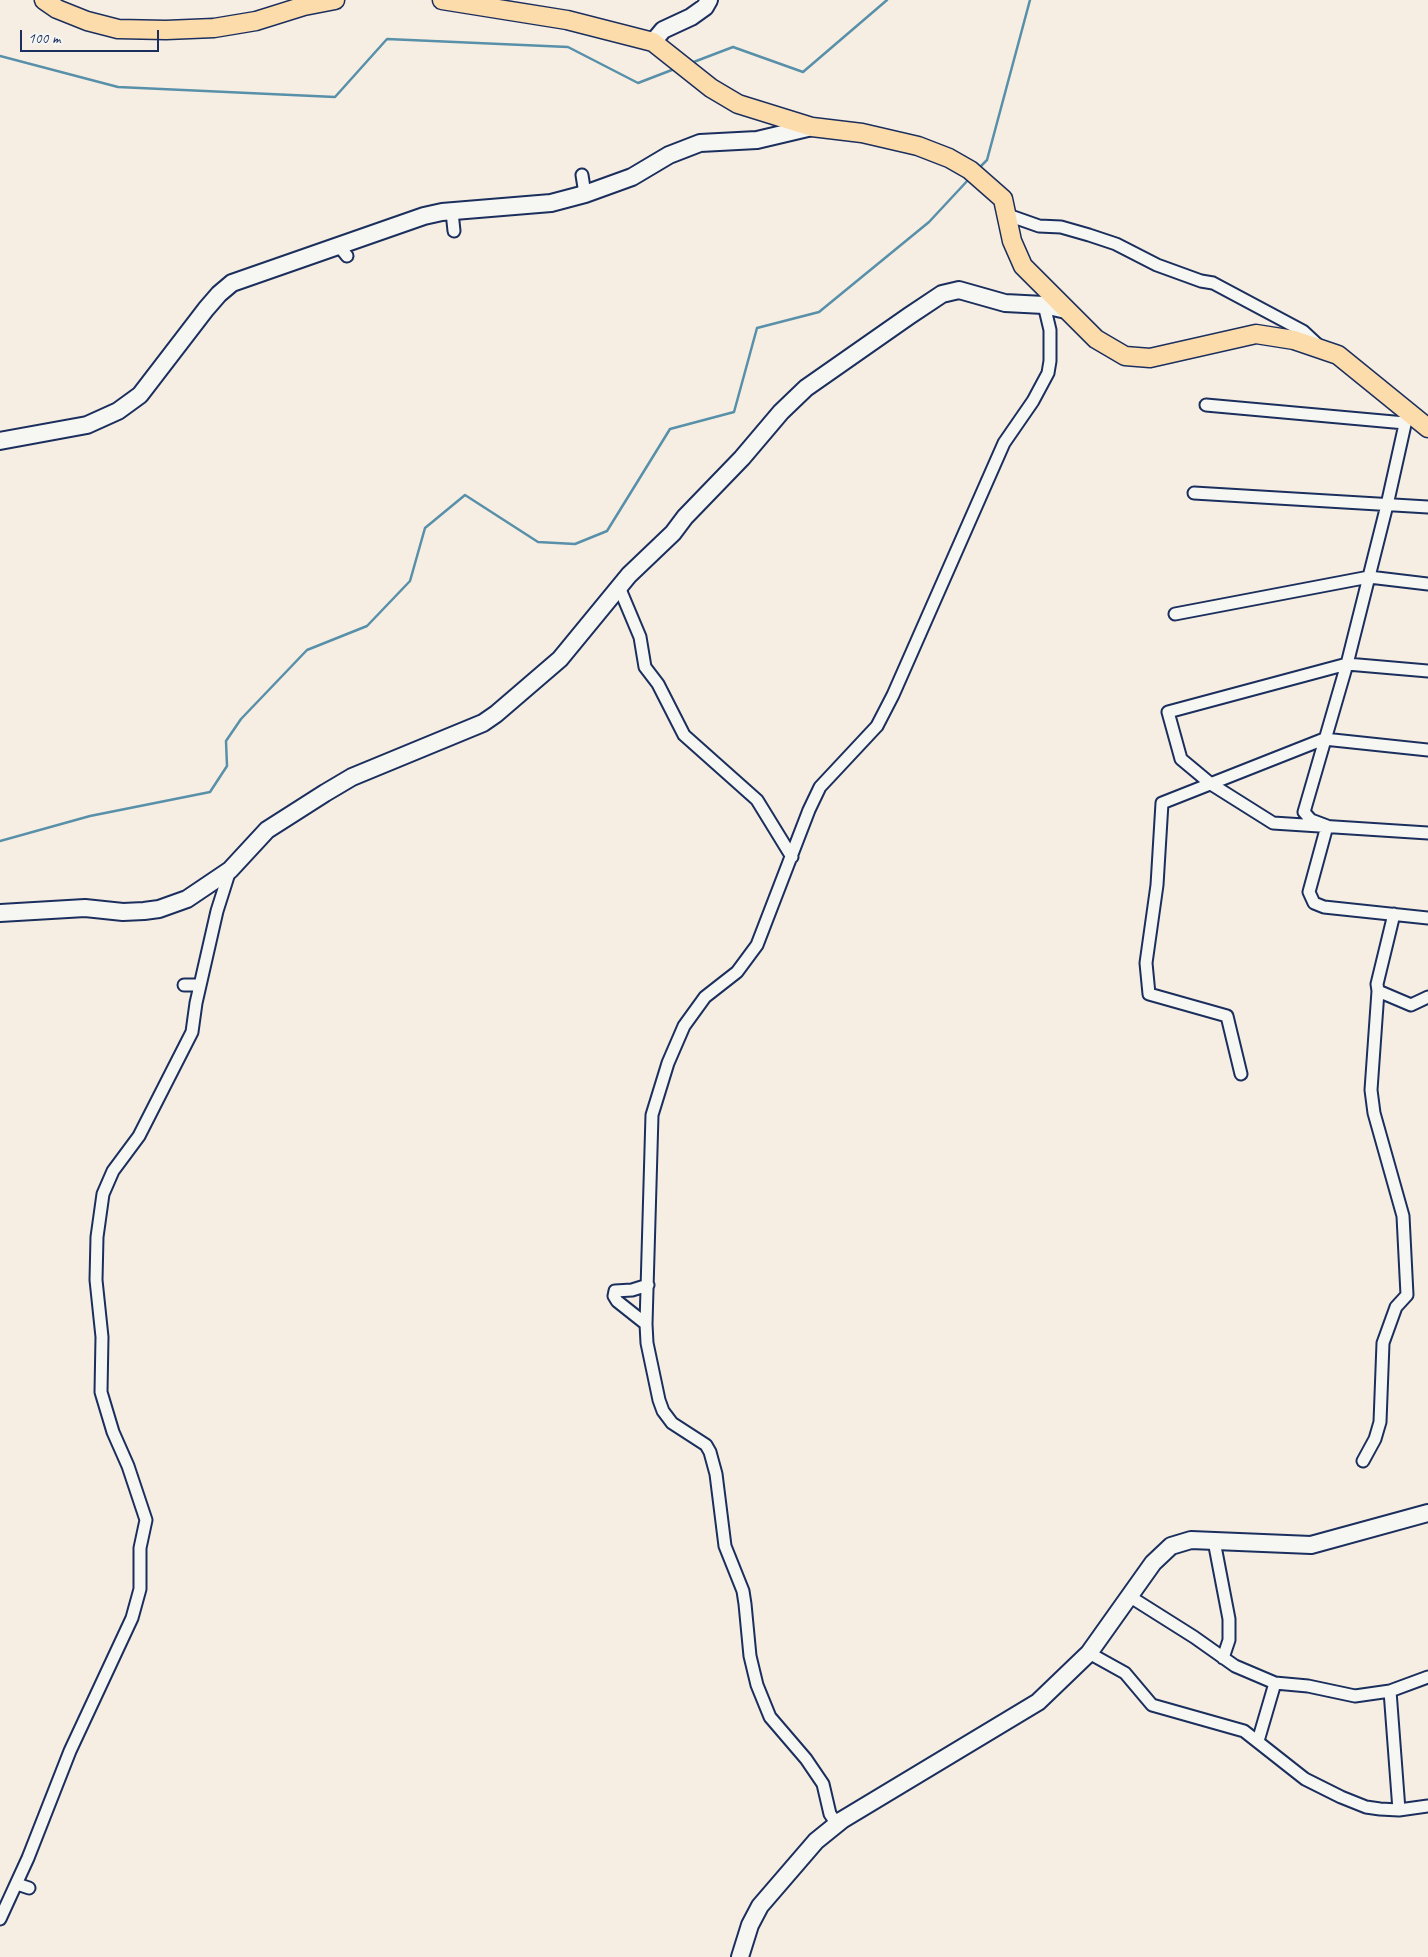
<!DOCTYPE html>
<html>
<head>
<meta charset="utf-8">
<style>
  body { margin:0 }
  #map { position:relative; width:1428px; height:1957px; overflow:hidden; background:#f6eee3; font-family:Caveat,sans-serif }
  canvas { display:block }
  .scale { position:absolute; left:20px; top:30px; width:139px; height:22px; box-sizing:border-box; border:2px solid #1b2f5e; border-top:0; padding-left:6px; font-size:15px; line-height:18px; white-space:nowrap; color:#1b2f5e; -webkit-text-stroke:4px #f6f6f2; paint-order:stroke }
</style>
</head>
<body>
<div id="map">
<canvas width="1428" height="1957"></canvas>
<div class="scale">100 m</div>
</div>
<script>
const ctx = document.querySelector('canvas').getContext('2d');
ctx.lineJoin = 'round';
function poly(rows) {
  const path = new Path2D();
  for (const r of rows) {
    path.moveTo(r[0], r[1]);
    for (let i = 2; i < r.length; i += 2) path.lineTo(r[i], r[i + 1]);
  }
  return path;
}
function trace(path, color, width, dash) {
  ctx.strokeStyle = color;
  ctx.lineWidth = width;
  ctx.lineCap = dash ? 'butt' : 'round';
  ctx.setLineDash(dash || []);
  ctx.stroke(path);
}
trace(poly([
  [0,56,118,87,335,97,387,39,568,47,638,83,677,68],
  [691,63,733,47,803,72,887,0],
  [978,169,987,160,1030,0],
  [0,841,90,816,210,792,227,766,226,741,241,719,307,650,367,626,410,581,425,528,465,495,538,542,575,544,607,531,670,429,734,412,757,328,819,312,929,222,969,179]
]), '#5890aa', 2.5);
const street = poly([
  [582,175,585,194],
  [452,212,454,231],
  [1005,214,1039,226,1061,227,1089,235,1116,244,1157,265,1201,281,1213,283,1303,331,1318,345],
  [339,246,347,256],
  [1206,405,1405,423],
  [1408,411,1387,505,1347,664,1304,812,1311,820,1327,826,1309,892,1314,903,1324,907,1428,918],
  [1194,493,1428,507],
  [619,587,640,637,645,667,658,684,684,735,757,800,792,857],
  [1175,614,1369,577,1428,584],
  [1428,671,1347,664,1168,712,1181,759,1211,784,1273,823,1428,833],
  [1394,914,1377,984,1378,991,1411,1005,1428,997],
  [184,985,200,985],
  [1241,1074,1227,1016,1149,994,1146,963,1157,885,1162,803,1324,739,1428,750],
  [646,1324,617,1301,614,1296,615,1291,632,1290,648,1285],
  [1363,1461,1375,1439,1380,1422,1383,1343,1396,1307,1407,1295,1403,1216,1374,1113,1371,1090,1378,991],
  [1214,1541,1229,1619,1229,1640,1223,1658],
  [1129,1596,1194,1637,1235,1666,1275,1683],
  [1089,1653,1125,1673,1152,1705,1244,1731,1305,1779,1341,1797,1366,1807,1380,1809,1399,1810,1428,1806],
  [1390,1691,1399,1810],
  [1258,1741,1275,1683,1308,1686,1355,1696,1390,1691,1428,1677],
  [837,1824,830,1814,823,1784,806,1759,770,1717,757,1685,750,1656,745,1604,743,1591,725,1546,716,1474,710,1452,706,1445,672,1423,663,1411,659,1400,647,1343,646,1324,652,1115,668,1063,684,1026,705,997,737,972,757,945,809,810,820,787,877,726,893,695,1004,443,1033,401,1048,373,1050,361,1050,330,1044,305],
  [17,1884,29,1888],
  [0,1919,28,1858,70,1751,132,1618,140,1589,140,1548,146,1520,128,1466,113,1432,101,1392,102,1337,96,1280,97,1237,103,1194,113,1171,139,1136,192,1032,196,1003,217,911,230,870]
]);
const secondary = poly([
  [653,42,663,30,691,17,705,7,709,0],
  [0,441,87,425,118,411,140,395,206,309,219,294,232,283,424,216,442,212,551,203,585,194,632,177,669,155,700,143,757,140,812,127],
  [0,913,85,908,123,912,144,911,159,909,187,899,230,870,267,830,325,793,352,777,483,723,496,714,560,659,629,575,673,533,685,517,742,458,781,412,806,388,909,316,942,294,959,290,1005,303,1044,305,1066,310],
  [740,1957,750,1925,760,1906,816,1841,842,1820,1038,1702,1089,1653,1153,1563,1171,1546,1191,1540,1311,1545,1428,1513]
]);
const primary = poly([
  [44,0,57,9,87,21,118,29,166,30,214,28,256,21,304,6,335,0],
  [442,0,567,20,653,42,711,88,738,104,812,127,862,133,918,146,949,158,970,170,1003,199,1012,241,1023,266,1096,339,1125,356,1150,358,1256,334,1294,340,1338,355,1428,428]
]);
trace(street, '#1b2f5e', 15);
trace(secondary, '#1b2f5e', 20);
trace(primary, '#1b2f5e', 21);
trace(street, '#f6f6f2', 11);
trace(secondary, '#f6f6f2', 16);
trace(primary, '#fddcac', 18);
</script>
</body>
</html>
